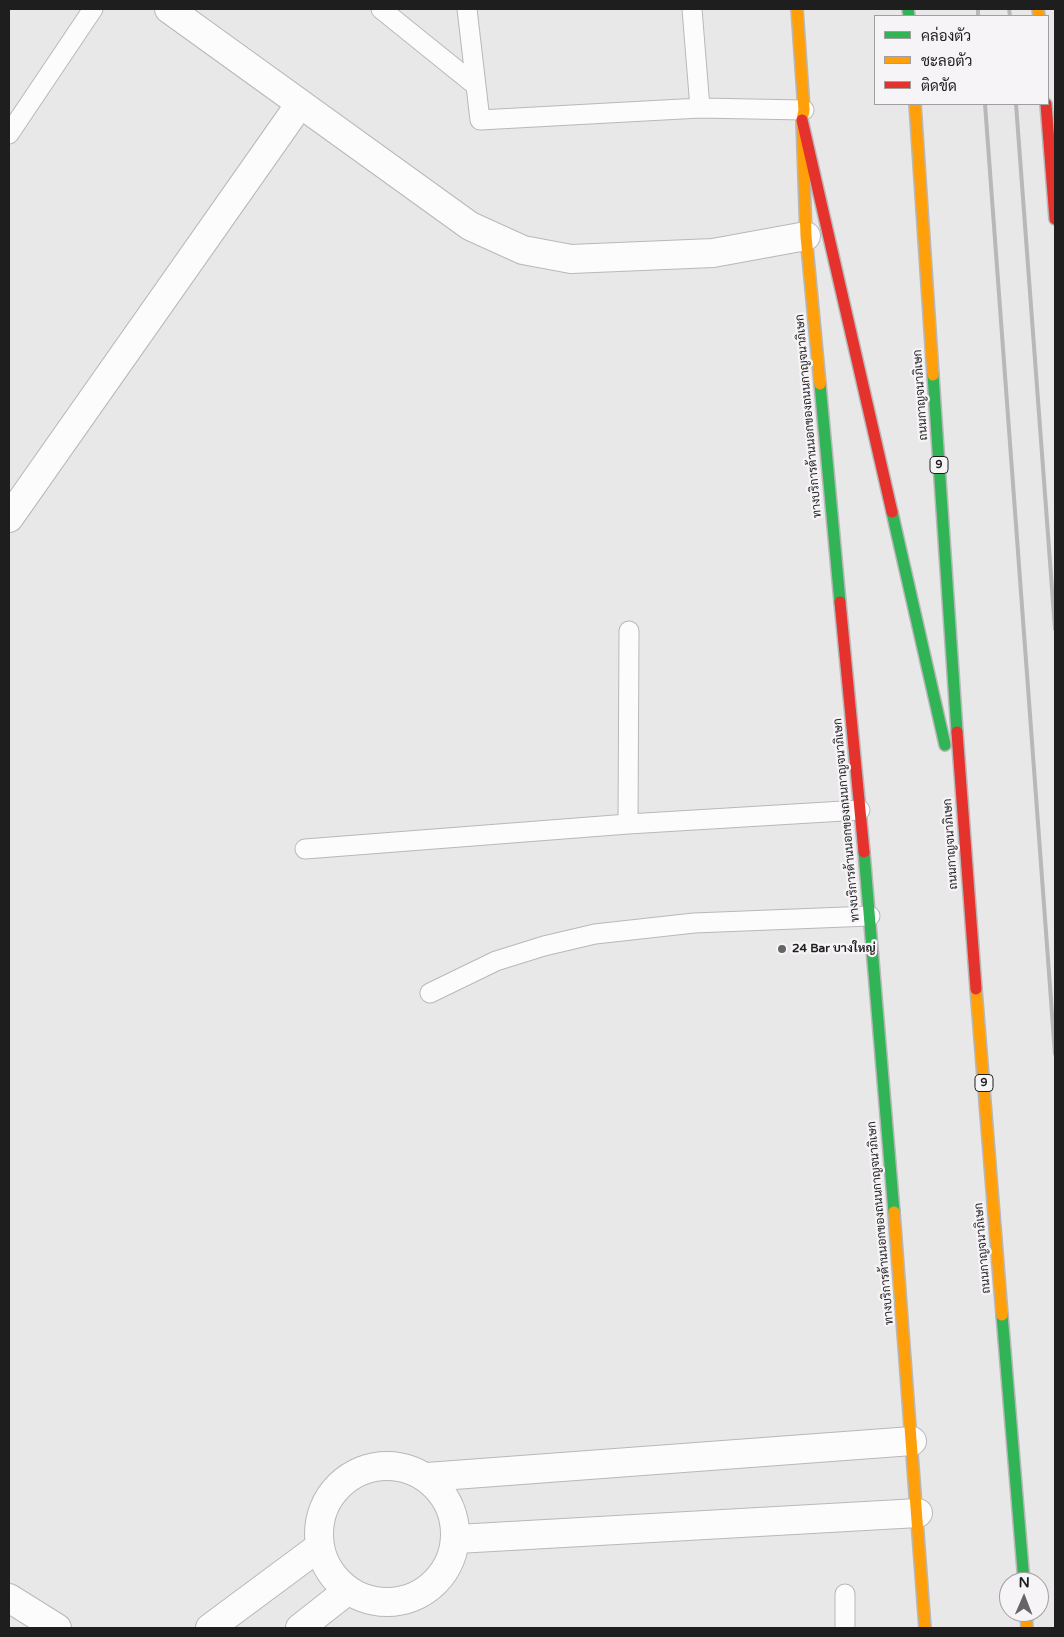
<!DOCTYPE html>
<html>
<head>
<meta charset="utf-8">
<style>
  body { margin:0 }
  #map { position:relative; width:1064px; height:1637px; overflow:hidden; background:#e9e8e9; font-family:"Varela Round",Sarabun,sans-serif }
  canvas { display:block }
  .frame { position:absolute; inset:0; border:10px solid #1f1e1f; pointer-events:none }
  .legend { position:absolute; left:874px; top:15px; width:175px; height:90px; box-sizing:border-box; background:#f7f4f7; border:1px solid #a19ea1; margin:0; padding:6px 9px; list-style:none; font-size:15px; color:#1f1e1f }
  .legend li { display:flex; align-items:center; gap:10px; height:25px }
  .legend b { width:25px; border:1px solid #a19ea1 }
  .north { position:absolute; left:999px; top:1572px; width:50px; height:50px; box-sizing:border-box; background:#f7f4f7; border:1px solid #a19ea1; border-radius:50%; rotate:1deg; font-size:14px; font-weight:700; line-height:20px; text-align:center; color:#1f1e1f }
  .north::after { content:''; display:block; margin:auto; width:18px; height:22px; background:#666566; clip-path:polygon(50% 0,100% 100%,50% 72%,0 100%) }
</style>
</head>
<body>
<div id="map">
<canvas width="1064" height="1637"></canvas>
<div class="frame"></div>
<ul class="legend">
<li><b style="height:6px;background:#30b455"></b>คล่องตัว</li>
<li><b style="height:6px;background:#ff9f0a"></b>ชะลอตัว</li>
<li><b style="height:6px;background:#e5322d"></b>ติดขัด</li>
</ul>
<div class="north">N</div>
</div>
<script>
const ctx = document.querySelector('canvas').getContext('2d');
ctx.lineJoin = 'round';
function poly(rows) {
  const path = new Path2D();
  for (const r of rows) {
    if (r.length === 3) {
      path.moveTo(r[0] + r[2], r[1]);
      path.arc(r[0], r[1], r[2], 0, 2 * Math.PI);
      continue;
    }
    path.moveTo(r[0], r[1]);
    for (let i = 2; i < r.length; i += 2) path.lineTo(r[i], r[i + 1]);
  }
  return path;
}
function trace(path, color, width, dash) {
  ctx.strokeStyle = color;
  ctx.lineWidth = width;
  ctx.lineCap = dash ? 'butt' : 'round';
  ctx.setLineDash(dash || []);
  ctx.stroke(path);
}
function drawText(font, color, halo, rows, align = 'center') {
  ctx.font = font + ' "Varela Round",Sarabun,sans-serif';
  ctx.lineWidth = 4.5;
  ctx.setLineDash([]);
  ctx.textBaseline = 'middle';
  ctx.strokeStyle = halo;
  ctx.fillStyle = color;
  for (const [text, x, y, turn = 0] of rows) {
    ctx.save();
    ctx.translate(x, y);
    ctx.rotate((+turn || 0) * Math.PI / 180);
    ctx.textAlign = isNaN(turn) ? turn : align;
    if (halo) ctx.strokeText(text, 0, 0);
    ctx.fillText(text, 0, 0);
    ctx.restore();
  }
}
const lane = poly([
  [381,9,474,84],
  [467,9,480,120,700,108,804,110],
  [692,9,700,108],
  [9,134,93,9],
  [628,824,629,631],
  [305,849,628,824,860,810],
  [430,993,496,961,544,946,595,934,694,923,870,916],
  [845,1594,845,1628]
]);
const street = poly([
  [169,9,470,226,523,250,571,259,713,253,806,236],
  [9,518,300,104],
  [387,1534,68],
  [427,1477,912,1441],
  [457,1539,918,1513],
  [9,1598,57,1628],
  [210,1628,319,1547],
  [300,1628,347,1591]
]);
const fast = poly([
  [908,9,909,16],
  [933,375,957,732],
  [820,384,840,602],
  [892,512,945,745],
  [864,852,894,1212],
  [1002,1315,1024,1582]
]);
const slow = poly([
  [797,9,804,110,802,120,806,236,820,384],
  [1038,9,1039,16],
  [915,104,933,375],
  [976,989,1002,1315],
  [894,1212,925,1628],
  [1026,1612,1027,1628]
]);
const jam = poly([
  [1046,104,1055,219],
  [802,120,892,512],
  [840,602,864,852],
  [957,732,976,989]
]);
trace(lane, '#b9b8b9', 21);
trace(street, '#b9b8b9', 30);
trace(fast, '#b9b8b9', 14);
trace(slow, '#b9b8b9', 14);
trace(jam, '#b9b8b9', 14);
trace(lane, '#fcfcfc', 19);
trace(street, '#fcfcfc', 28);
trace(fast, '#30b455', 11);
trace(slow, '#ff9f0a', 11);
trace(jam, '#e5322d', 11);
trace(poly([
  [978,9,978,16],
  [1009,9,1010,16],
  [985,104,1055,1054],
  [1016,104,1055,629]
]), '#b9b8b9', 4);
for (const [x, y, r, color] of [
  [782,949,5,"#666566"]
]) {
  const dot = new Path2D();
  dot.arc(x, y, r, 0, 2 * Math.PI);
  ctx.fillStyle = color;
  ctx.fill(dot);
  trace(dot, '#f7f4f7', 2);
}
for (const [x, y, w] of [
  [939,465,18],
  [984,1083,18]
]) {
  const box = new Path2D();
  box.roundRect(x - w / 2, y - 8.5, w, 17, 4);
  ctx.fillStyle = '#f7f4f7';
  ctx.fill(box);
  trace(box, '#1f1e1f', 1);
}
drawText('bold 11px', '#1f1e1f', null, [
  ["9",939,465],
  ["9",984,1083]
]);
drawText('12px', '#1f1e1f', '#f7f4f7', [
  ["ถนนกาญจนาภิเษก",921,395,-94],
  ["ทางบริการด้านนอกของถนนกาญจนาภิเษก",809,416,-95],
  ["ทางบริการด้านนอกของถนนกาญจนาภิเษก",847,820,-95],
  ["ถนนกาญจนาภิเษก",951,844,-94],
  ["ทางบริการด้านนอกของถนนกาญจนาภิเษก",881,1223,-95],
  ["ถนนกาญจนาภิเษก",983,1248,-95]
]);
drawText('bold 12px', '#1f1e1f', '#f7f4f7', [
  ["24 Bar บางใหญ่",792,949]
], 'left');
</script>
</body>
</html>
